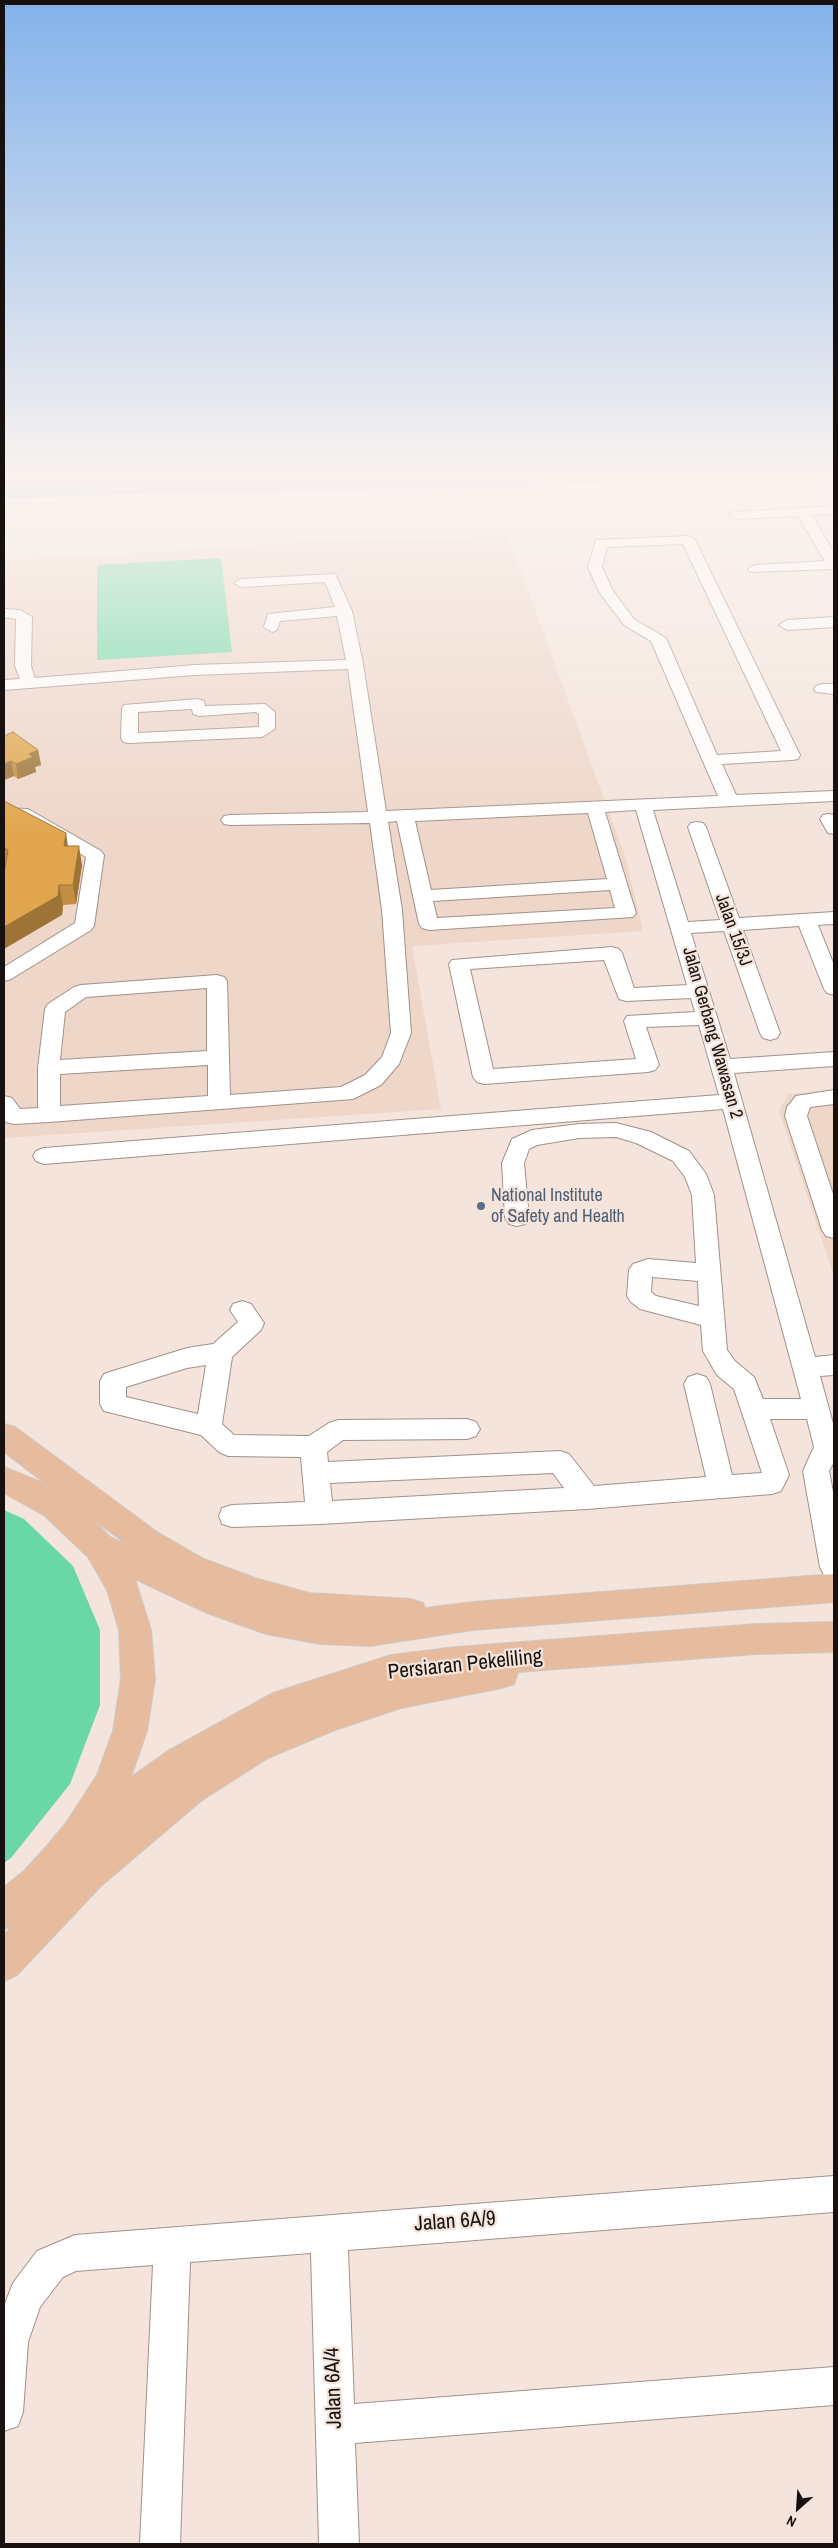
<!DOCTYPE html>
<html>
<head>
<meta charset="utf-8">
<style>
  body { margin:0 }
  #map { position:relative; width:838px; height:2548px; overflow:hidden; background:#f4e4db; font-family:"Archivo Narrow",sans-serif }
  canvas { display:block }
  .frame { position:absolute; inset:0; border:5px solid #17120f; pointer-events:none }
  .north { position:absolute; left:773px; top:2483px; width:50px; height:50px; -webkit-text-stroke:4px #f4e4db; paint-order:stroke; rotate:206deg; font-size:14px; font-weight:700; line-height:20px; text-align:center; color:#17120f }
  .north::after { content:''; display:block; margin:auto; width:18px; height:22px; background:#17120f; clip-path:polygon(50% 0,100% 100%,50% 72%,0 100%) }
</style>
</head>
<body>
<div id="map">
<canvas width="838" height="2548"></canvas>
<div class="frame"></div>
<div class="north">N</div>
</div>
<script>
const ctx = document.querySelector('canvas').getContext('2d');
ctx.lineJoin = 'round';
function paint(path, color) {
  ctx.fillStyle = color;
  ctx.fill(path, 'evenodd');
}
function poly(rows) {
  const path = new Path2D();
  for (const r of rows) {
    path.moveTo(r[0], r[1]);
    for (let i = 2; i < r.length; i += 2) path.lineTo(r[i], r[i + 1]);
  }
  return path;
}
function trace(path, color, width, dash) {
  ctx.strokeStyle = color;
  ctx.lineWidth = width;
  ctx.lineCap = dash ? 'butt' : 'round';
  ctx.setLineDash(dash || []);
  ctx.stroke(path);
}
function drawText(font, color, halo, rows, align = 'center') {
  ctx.font = font + ' "Archivo Narrow",sans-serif';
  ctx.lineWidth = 4.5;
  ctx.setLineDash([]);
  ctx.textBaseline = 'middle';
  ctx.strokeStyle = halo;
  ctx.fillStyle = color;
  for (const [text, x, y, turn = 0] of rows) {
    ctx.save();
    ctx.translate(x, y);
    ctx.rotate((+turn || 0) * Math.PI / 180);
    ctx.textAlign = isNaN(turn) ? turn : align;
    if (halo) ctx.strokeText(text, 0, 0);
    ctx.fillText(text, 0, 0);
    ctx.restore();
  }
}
paint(poly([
  [508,536,626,859,643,931,412,946,441,1109,4,1138,4,561,329,541],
  [834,1090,834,1276,779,1111,788,1094]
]), '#eed6c9');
paint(poly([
  [221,558,232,652,97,660,97,565],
  [4,1510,24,1519,73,1566,100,1630,100,1705,70,1784,11,1858,4,1863]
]), '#69d8a6');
paint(poly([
  [4,479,663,479,515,488,121,494,4,499]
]), '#8cb0f0');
const minor = poly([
  [834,506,834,514,812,515,834,553,834,569,750,572,748,569,755,565,825,561,798,516,737,519,730,515,732,512,834,506],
  [688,536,695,540,800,755,798,759,792,760,722,764,736,795,834,791,834,801,653,810,688,922,720,920,688,827,691,823,697,822,703,823,706,827,739,918,834,912,834,924,818,925,834,965,834,995,827,993,824,989,799,926,743,930,780,1033,777,1038,770,1040,763,1038,760,1033,724,931,691,933,730,1059,834,1052,834,1066,734,1073,815,1357,834,1355,834,1375,820,1376,834,1427,834,1462,829,1471,834,1497,834,1579,824,1575,820,1567,803,1471,814,1447,807,1419,770,1419,789,1475,781,1491,772,1494,587,1509,320,1524,232,1527,222,1524,219,1516,222,1508,232,1505,305,1502,301,1457,228,1456,219,1452,201,1435,104,1411,100,1404,100,1381,104,1374,113,1371,187,1348,213,1344,238,1322,230,1310,233,1304,242,1301,251,1304,264,1323,261,1330,232,1357,222,1424,234,1435,309,1436,329,1423,338,1420,467,1419,476,1422,480,1429,476,1436,467,1439,343,1440,327,1452,328,1462,560,1451,569,1454,594,1486,706,1477,684,1384,688,1377,697,1374,706,1377,710,1384,732,1475,762,1473,734,1389,717,1375,703,1351,701,1325,640,1309,631,1302,627,1296,629,1270,633,1264,648,1259,696,1263,692,1195,685,1177,673,1161,636,1143,616,1137,579,1138,537,1145,529,1149,524,1163,529,1218,525,1224,517,1226,509,1224,505,1218,502,1163,512,1139,532,1130,579,1124,616,1123,651,1132,689,1151,706,1174,714,1195,727,1350,735,1361,754,1377,763,1399,801,1399,723,1109,44,1164,36,1161,33,1156,36,1151,44,1148,719,1095,699,1025,646,1027,659,1065,655,1070,648,1072,484,1084,477,1082,473,1077,449,964,452,960,612,947,619,949,622,953,634,988,687,985,636,810,605,812,636,913,633,917,429,930,422,928,419,924,397,821,388,822,402,910,411,1033,399,1064,381,1085,353,1099,49,1122,14,1124,6,1122,4,1119,4,1096,12,1098,20,1109,38,1108,38,1068,45,1009,48,1004,74,987,81,985,217,975,224,977,227,981,230,1095,341,1087,365,1075,382,1057,391,1033,382,910,370,823,230,825,224,824,221,820,224,816,230,815,368,812,348,669,195,675,4,690,4,680,20,679,15,666,16,619,4,617,4,609,20,610,32,617,31,666,35,678,195,665,346,660,337,616,280,621,277,630,272,632,264,627,268,614,335,607,325,582,241,587,234,583,241,579,335,574,352,611,363,664,386,811,718,796,651,641,624,625,599,592,588,567,596,540,688,536],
  [683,544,781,751,717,755,666,638,634,619,613,591,602,567,607,547,683,544],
  [588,813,607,879,431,890,415,821,588,813],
  [610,890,615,908,437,918,433,901,610,890],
  [604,960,619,999,626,1001,691,998,695,1012,627,1016,624,1021,636,1059,493,1069,470,969,604,960],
  [207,988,207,1051,60,1060,65,1012,86,997,207,988],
  [208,1065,208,1096,60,1106,60,1074,208,1065],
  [652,1277,698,1281,699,1306,656,1296,651,1292,652,1277],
  [206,1365,198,1414,126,1397,126,1387,187,1368,206,1365],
  [553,1473,564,1488,332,1501,330,1483,553,1473],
  [834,617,834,627,787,630,779,625,787,620,834,617],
  [822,684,834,684,834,694,816,692,814,689,816,686,822,684],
  [198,699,204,701,205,706,265,704,275,712,275,729,262,737,129,743,123,742,121,738,122,708,124,705,198,699],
  [192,709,193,714,199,716,256,712,259,714,259,727,138,733,138,712,192,709],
  [4,808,28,809,101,851,104,855,94,926,91,930,11,979,4,981,4,967,75,923,86,857,18,818,4,818,4,808],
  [829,814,834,815,834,834,828,833,820,819,823,815,829,814],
  [834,1090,834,1104,810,1107,807,1116,834,1197,834,1238,826,1236,822,1230,785,1116,787,1107,796,1096,834,1090],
  [834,2176,834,2212,348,2250,354,2404,834,2367,834,2405,355,2443,359,2544,319,2544,311,2253,190,2262,180,2544,140,2544,153,2265,76,2271,63,2277,40,2307,28,2342,23,2412,18,2426,4,2431,4,2306,13,2283,37,2251,75,2235,834,2176]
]);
const major = poly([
  [4,1424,15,1427,157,1532,204,1559,255,1578,309,1593,411,1599,423,1603,425,1608,473,1602,834,1574,834,1602,473,1630,370,1646,320,1644,266,1634,207,1613,135,1579,151,1630,155,1679,147,1731,131,1777,168,1751,273,1693,391,1655,456,1647,757,1624,834,1622,834,1652,757,1654,518,1672,514,1684,502,1688,401,1708,335,1730,268,1758,201,1801,101,1886,17,1975,4,1981,4,1935,12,1926,4,1929,4,1887,24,1871,46,1847,66,1823,97,1775,113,1731,121,1679,119,1630,107,1590,88,1557,45,1516,4,1493,4,1467,41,1482,54,1490,4,1452,4,1424],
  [91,1518,129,1546,110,1537,91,1518]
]);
trace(minor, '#a09189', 2);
trace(major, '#cccbca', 2);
paint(minor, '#fff');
paint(major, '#e7bb9e');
paint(poly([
  [13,732,38,750,41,765,35,767,36,772,18,779,14,776,4,780],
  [4,801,68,846,82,865,76,904,63,905,62,915,4,865]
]), '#c28e42');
paint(poly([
  [38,750,41,765,35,767,36,772,18,779,16,764,29,754],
  [11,761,14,776,4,780,4,764],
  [66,833,69,853,64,846],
  [79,846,82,865,76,904,73,885],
  [59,885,63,905,62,915,4,949,4,927]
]), '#9e7436');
const building = poly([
  [13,732,38,750,29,754,33,757,16,764,11,761,4,764,4,736,13,732],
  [4,801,66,833,64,846,79,846,73,885,59,885,58,896,4,927,4,873,8,850,4,848,4,801]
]);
paint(building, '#e1a54d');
trace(building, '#9e7436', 1);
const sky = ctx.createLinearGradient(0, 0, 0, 836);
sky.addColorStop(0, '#83b2eb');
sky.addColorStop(0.57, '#faf3ef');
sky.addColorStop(1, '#faf3ef00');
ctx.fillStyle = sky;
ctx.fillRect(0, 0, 838, 836);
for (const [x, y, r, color] of [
  [481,1206,5,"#5c6f8a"]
]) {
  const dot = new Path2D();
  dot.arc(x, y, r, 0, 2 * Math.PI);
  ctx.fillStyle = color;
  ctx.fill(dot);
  trace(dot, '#f4e4db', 2);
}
drawText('18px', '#17120f', '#f4e4db', [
  ["Jalan 15/3J",733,930,70],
  ["Jalan Gerbang Wawasan 2",712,1033,74]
]);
drawText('18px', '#4e5e75', '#f4e4db', [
  ["National Institute",491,1196],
  ["of Safety and Health",491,1217]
], 'left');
drawText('21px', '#17120f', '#f4e4db', [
  ["Persiaran Pekeliling",465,1665,-6],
  ["Jalan 6A/9",455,2222,-4],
  ["Jalan 6A/4",334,2388,-92]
]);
</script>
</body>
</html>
